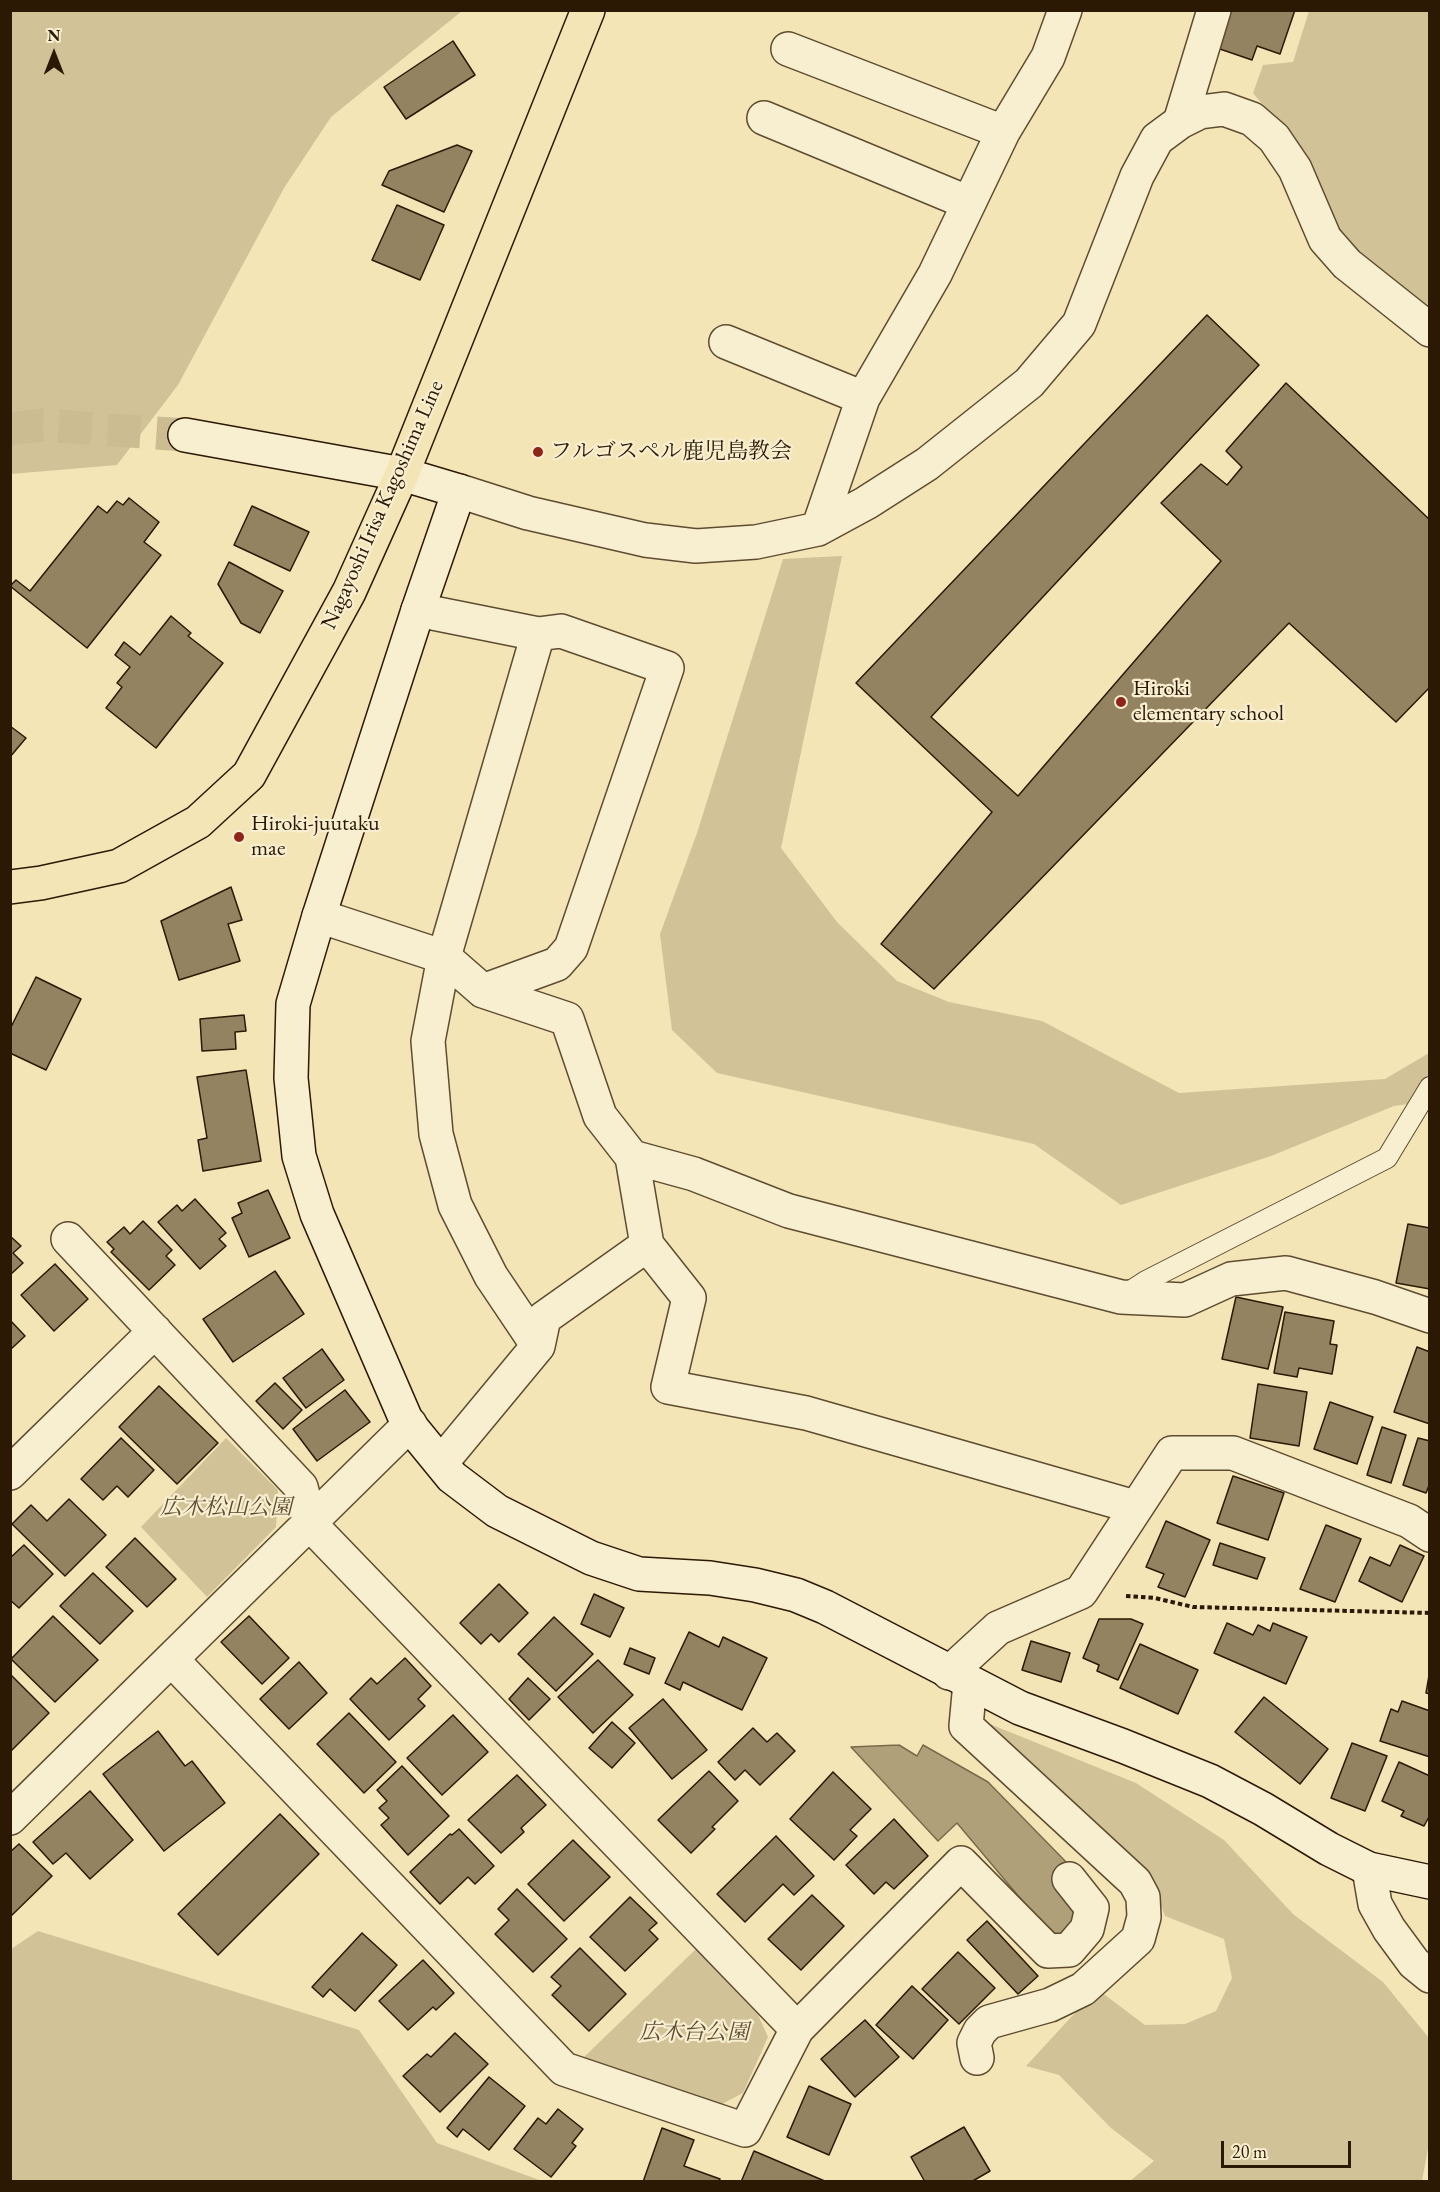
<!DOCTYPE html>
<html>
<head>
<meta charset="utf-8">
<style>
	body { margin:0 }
	#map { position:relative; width:1440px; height:2192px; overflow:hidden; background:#f4e5b6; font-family:"EB Garamond",serif }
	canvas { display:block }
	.frame { position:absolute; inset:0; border:12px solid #2c1903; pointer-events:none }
	.north { position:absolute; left:24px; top:24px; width:60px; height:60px; -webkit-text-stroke:4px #f8eed0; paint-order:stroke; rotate:0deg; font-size:16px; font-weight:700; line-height:24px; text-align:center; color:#2c1903 }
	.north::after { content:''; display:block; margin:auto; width:21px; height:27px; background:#2c1903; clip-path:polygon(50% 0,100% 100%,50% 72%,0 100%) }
	.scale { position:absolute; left:1221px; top:2141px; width:130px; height:27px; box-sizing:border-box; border:3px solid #2c1903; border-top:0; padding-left:8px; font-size:18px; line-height:21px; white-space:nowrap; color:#2c1903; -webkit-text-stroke:4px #f8eed0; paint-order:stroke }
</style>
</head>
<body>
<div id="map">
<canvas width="1440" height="2192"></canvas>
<div class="frame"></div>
<div class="north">N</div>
<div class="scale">20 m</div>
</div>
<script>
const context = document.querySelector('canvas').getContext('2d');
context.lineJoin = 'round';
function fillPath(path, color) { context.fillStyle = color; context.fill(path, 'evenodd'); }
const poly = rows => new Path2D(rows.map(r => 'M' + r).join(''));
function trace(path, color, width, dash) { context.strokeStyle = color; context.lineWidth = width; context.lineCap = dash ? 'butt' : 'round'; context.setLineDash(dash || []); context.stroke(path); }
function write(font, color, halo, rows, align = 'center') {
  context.font = font + ' "EB Garamond","Noto Serif JP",serif'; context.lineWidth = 4.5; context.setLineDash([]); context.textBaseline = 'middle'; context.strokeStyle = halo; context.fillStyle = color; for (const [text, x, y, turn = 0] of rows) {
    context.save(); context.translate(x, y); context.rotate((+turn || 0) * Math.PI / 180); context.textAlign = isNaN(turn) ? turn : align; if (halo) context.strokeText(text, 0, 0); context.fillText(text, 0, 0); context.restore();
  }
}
fillPath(poly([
	[10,11,462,11,331,117,284,188,178,385,117,465,11,474],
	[1309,11,1429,11,1429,319,1339,242,1287,134,1253,93,1263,65,1293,62],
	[842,556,781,848,837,922,897,981,949,1002,1042,1021,1179,1093,1385,1079,1429,1053,1429,1101,1394,1106,1271,1156,1121,1205,1034,1144,717,1073,672,1030,660,934,697,833,783,559],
	[226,1438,278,1490,276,1527,207,1597,141,1527],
	[980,1720,1136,1783,1224,1840,1293,1914,1383,1982,1429,2038,1429,2143,1422,2181,1130,2181,1154,2161,1111,2128,1059,2075,1026,2066,1097,1989,1145,2025,1185,2024,1216,2011,1232,1978,1224,1939,1165,1916,1152,1884],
	[38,1931,359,2030,437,2143,542,2181,11,2181,11,1949],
	[696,1949,758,2015,768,2037,743,2093,722,2104,583,2058]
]), '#d2c298');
const water = poly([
	[899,1745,917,1756,923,1745,988,1782,1068,1864,1078,1905,1078,1922,1057,1942,957,1823,938,1841,851,1747,899,1745]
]);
fillPath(water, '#b0a079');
trace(water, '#7b6a4a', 1.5);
const building = poly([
	[1230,10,1295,10,1280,54,1257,46,1252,60,1217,48,1230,10],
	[453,41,475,75,406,119,384,87,453,41],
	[457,145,472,151,444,212,382,185,389,171,457,145],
	[397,205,444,225,420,280,372,260,397,205],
	[1207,315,1259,365,931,717,1018,796,1221,561,1161,503,1201,464,1227,485,1242,467,1226,451,1286,383,1430,520,1430,687,1396,722,1289,623,934,989,881,944,992,812,856,683,1207,315],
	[129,498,159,522,144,542,161,555,87,648,10,586,16,580,30,591,98,506,107,513,117,501,123,505,129,498],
	[252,506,309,532,290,571,234,545,252,506],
	[229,562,283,591,260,633,241,623,218,584,229,562],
	[171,616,191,633,188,636,223,663,156,748,106,708,122,687,117,683,130,667,115,655,124,642,140,655,171,616],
	[10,726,26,738,10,757,10,726],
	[231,887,242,920,228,924,240,961,179,980,161,921,231,887],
	[36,977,81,999,46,1070,10,1053,10,1029,36,977],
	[244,1015,246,1031,235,1032,236,1049,202,1051,200,1019,244,1015],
	[246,1070,261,1161,203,1171,198,1140,207,1138,197,1077,246,1070],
	[268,1190,290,1238,249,1257,232,1218,242,1213,238,1203,268,1190],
	[195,1199,226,1233,219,1239,226,1246,200,1269,158,1222,177,1205,182,1211,195,1199],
	[143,1221,172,1250,166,1256,175,1265,149,1290,111,1252,114,1249,107,1242,124,1227,130,1234,143,1221],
	[1408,1224,1430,1228,1430,1289,1396,1283,1408,1224],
	[10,1236,21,1246,13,1253,23,1263,10,1275,10,1236],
	[55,1264,88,1299,54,1331,21,1295,55,1264],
	[275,1271,304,1314,233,1362,203,1319,275,1271],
	[1236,1297,1283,1307,1268,1369,1222,1359,1236,1297],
	[1285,1312,1334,1321,1330,1344,1337,1345,1332,1374,1299,1368,1297,1377,1274,1373,1285,1312],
	[10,1320,25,1336,10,1350,10,1320],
	[1417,1347,1430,1352,1430,1424,1394,1412,1417,1347],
	[322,1349,344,1380,306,1408,283,1378,322,1349],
	[275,1383,302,1410,283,1429,256,1401,275,1383],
	[1258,1384,1307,1392,1299,1446,1250,1438,1258,1384],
	[159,1386,218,1443,177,1484,119,1427,159,1386],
	[345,1390,370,1422,317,1461,293,1429,345,1390],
	[1330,1402,1373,1417,1357,1464,1314,1449,1330,1402],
	[1382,1427,1406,1435,1391,1483,1367,1475,1382,1427],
	[121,1438,154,1470,128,1497,117,1486,103,1500,81,1479,121,1438],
	[1418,1438,1430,1441,1430,1483,1426,1493,1403,1485,1418,1438],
	[1233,1476,1284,1493,1268,1540,1217,1523,1233,1476],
	[69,1499,106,1535,65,1576,12,1524,31,1505,47,1521,69,1499],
	[1166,1521,1210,1540,1185,1597,1158,1587,1164,1574,1146,1567,1166,1521],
	[1326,1525,1361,1539,1335,1602,1300,1589,1326,1525],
	[135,1538,176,1579,147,1607,106,1567,135,1538],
	[1220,1543,1265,1558,1257,1579,1213,1565,1220,1543],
	[24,1545,53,1574,19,1608,10,1600,10,1558,24,1545],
	[1400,1545,1424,1556,1402,1602,1359,1581,1370,1557,1390,1566,1400,1545],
	[93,1573,133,1611,100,1644,60,1606,93,1573],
	[499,1584,528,1613,499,1642,491,1634,481,1644,460,1623,499,1584],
	[594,1594,624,1608,610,1637,581,1624,594,1594],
	[53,1616,98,1660,55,1702,11,1659,53,1616],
	[249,1616,289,1658,262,1684,221,1642,249,1616],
	[554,1617,593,1654,556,1691,518,1654,554,1617],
	[1099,1619,1131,1619,1143,1624,1118,1680,1097,1671,1099,1665,1083,1658,1099,1619],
	[1227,1623,1253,1635,1258,1625,1270,1631,1273,1623,1307,1637,1286,1684,1214,1653,1227,1623],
	[689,1632,719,1647,723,1637,767,1658,742,1710,683,1682,680,1690,665,1683,689,1632],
	[1031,1641,1070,1653,1061,1682,1022,1670,1031,1641],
	[1140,1644,1198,1670,1178,1714,1120,1688,1140,1644],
	[630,1648,655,1658,649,1674,624,1664,630,1648],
	[405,1658,431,1686,418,1699,425,1706,389,1740,350,1699,371,1678,377,1684,405,1658],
	[598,1660,633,1695,593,1733,558,1697,598,1660],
	[299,1662,327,1693,289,1729,260,1699,299,1662],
	[1430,1670,1430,1694,1426,1693,1430,1670],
	[10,1674,49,1713,10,1752,10,1674],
	[528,1678,550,1699,529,1720,509,1699,528,1678],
	[1264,1697,1328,1749,1300,1784,1235,1732,1264,1697],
	[663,1699,707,1750,672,1779,629,1728,663,1699],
	[1402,1701,1430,1711,1430,1757,1380,1741,1391,1709,1398,1712,1402,1701],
	[349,1713,396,1762,364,1793,317,1744,349,1713],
	[453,1715,488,1752,442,1795,407,1758,453,1715],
	[612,1722,635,1743,612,1768,589,1748,612,1722],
	[753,1728,767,1742,777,1733,795,1751,760,1785,745,1770,735,1780,718,1762,753,1728],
	[158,1731,185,1766,192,1761,225,1803,164,1851,103,1774,158,1731],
	[1352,1743,1387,1756,1365,1811,1331,1798,1352,1743],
	[1399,1762,1430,1776,1430,1815,1424,1826,1401,1816,1404,1811,1382,1801,1399,1762],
	[402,1766,449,1816,408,1855,381,1825,389,1818,379,1808,387,1801,377,1790,402,1766],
	[709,1771,738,1801,712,1827,715,1829,691,1853,658,1820,709,1771],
	[833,1772,871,1809,850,1830,857,1836,834,1860,790,1819,833,1772],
	[517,1775,546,1805,521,1828,524,1832,501,1853,468,1820,517,1775],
	[90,1791,133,1840,90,1879,66,1853,53,1864,33,1842,90,1791],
	[280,1814,319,1854,218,1955,178,1914,280,1814],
	[894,1819,928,1856,894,1889,886,1882,874,1894,846,1865,894,1819],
	[459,1829,494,1866,475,1884,468,1877,440,1904,410,1872,450,1834,452,1835,459,1829],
	[776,1836,814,1876,794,1895,783,1884,745,1922,717,1894,776,1836],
	[573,1840,610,1877,564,1921,528,1884,573,1840],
	[19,1844,52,1876,10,1917,10,1852,19,1844],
	[517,1889,567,1939,533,1972,495,1934,509,1920,498,1909,517,1889],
	[812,1895,844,1926,801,1970,768,1939,812,1895],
	[630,1897,657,1923,649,1930,658,1939,625,1971,590,1937,630,1897],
	[987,1921,1038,1976,1018,1994,967,1940,987,1921],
	[362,1933,397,1965,355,2011,330,1989,323,1997,312,1987,362,1933],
	[580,1948,626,1994,589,2031,552,1995,561,1986,551,1977,580,1948],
	[958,1952,995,1988,959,2024,922,1989,958,1952],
	[423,1960,454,1993,436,2010,433,2007,408,2030,379,2001,423,1960],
	[912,1986,948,2020,913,2059,876,2025,912,1986],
	[865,2020,899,2057,855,2097,821,2059,865,2020],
	[455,2033,488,2064,440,2112,403,2076,427,2054,431,2057,455,2033],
	[489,2077,525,2106,489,2150,463,2129,457,2137,447,2128,489,2077],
	[809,2086,851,2104,829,2155,787,2137,809,2086],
	[558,2109,583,2129,572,2143,576,2146,551,2177,514,2149,538,2118,546,2124,558,2109],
	[964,2127,990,2171,971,2182,925,2182,911,2157,964,2127],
	[662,2128,694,2140,684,2166,720,2179,719,2182,643,2182,662,2128],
	[754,2151,827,2182,741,2182,754,2151]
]);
fillPath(building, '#948360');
trace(building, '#2c1903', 1.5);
trace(poly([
	[10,429,42,425,185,435]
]), '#ccbc92', 33, [33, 16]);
const lane = poly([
	[1123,1296,1146,1281,1387,1158,1430,1087]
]);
const street = poly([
	[788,49,1003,132],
	[764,118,969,203],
	[1180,122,1214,10],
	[726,342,863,398],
	[459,491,528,513,645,540,696,546,756,542,818,529,866,503,927,464,1029,383,1079,324,1137,176,1157,139,1180,122,1200,112,1224,109,1252,119,1274,138,1295,169,1325,239,1347,264,1430,330],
	[818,529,863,398,935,274,1003,132,1048,57,1065,10],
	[418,610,538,634,561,631,667,668,571,948,557,964,483,991],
	[538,634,444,957,483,991,567,1019,600,1116,632,1157],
	[319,916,444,957,428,1041,436,1134,455,1205,491,1276,538,1346],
	[68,1239,301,1487,310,1524,797,2029],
	[647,1245,689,1298,668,1387,806,1413,1135,1507],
	[441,1463,538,1346,544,1318,647,1245,632,1157,694,1174,789,1211,1121,1297,1185,1300,1231,1279,1286,1273,1375,1297,1430,1316],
	[10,1473,155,1331],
	[172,1660,564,2069,745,2130,797,2029,961,1863,1048,1951,1069,1950,1087,1929,1092,1908,1069,1879],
	[949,1673,998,1628,1081,1592,1172,1453,1233,1453,1409,1521,1430,1535],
	[970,1683,966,1726,1135,1882,1143,1897,1144,1917,1138,1939,1083,1989,1050,2005,989,2022,980,2031,974,2043,977,2058],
	[10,1818,410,1424],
	[1369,1869,1375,1904,1389,1929,1414,1963,1430,1976]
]);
const secondary = poly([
	[185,435,402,474,459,491,418,610,319,916,293,1004,291,1078,299,1156,317,1214,407,1422,452,1477,497,1511,591,1558,639,1574,710,1578,755,1585,796,1595,825,1607,1020,1708,1123,1746,1210,1781,1263,1809,1329,1849,1369,1869,1430,1882]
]);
const primary = poly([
	[10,887,41,883,119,866,198,822,249,775,349,592,402,474,588,10]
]);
trace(lane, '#5e4c30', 22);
trace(street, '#5e4c30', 36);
trace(secondary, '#2c1903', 36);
trace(primary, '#2c1903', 36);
trace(poly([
	[1126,1596,1155,1598,1193,1607,1430,1613]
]), '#2c1903', 4, [4.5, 3]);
trace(lane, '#f8eed0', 20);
trace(street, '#f8eed0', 33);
trace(secondary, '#f8eed0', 33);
trace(primary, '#f4e5b6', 33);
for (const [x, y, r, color] of [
	[538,452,6,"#8f2418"],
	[1121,702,6,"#8f2418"],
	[239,837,6,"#8f2418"]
]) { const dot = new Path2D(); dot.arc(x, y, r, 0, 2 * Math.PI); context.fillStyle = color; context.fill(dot); trace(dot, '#f8eed0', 2); }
write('22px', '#2c1903', '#f8eed0', [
	["フルゴスペル鹿児島教会",550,452],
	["Hiroki",1133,689],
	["elementary school",1133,714],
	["Hiroki-juutaku",251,824],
	["mae",251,849]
], 'left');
write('22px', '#2c1903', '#f8eed0', [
	["Nagayoshi Irisa Kagoshima Line",383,505,-66]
]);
write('italic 22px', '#5e4c30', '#f8eed0', [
	["広木松山公園",226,1508],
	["広木台公園",694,2033]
]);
</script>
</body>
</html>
